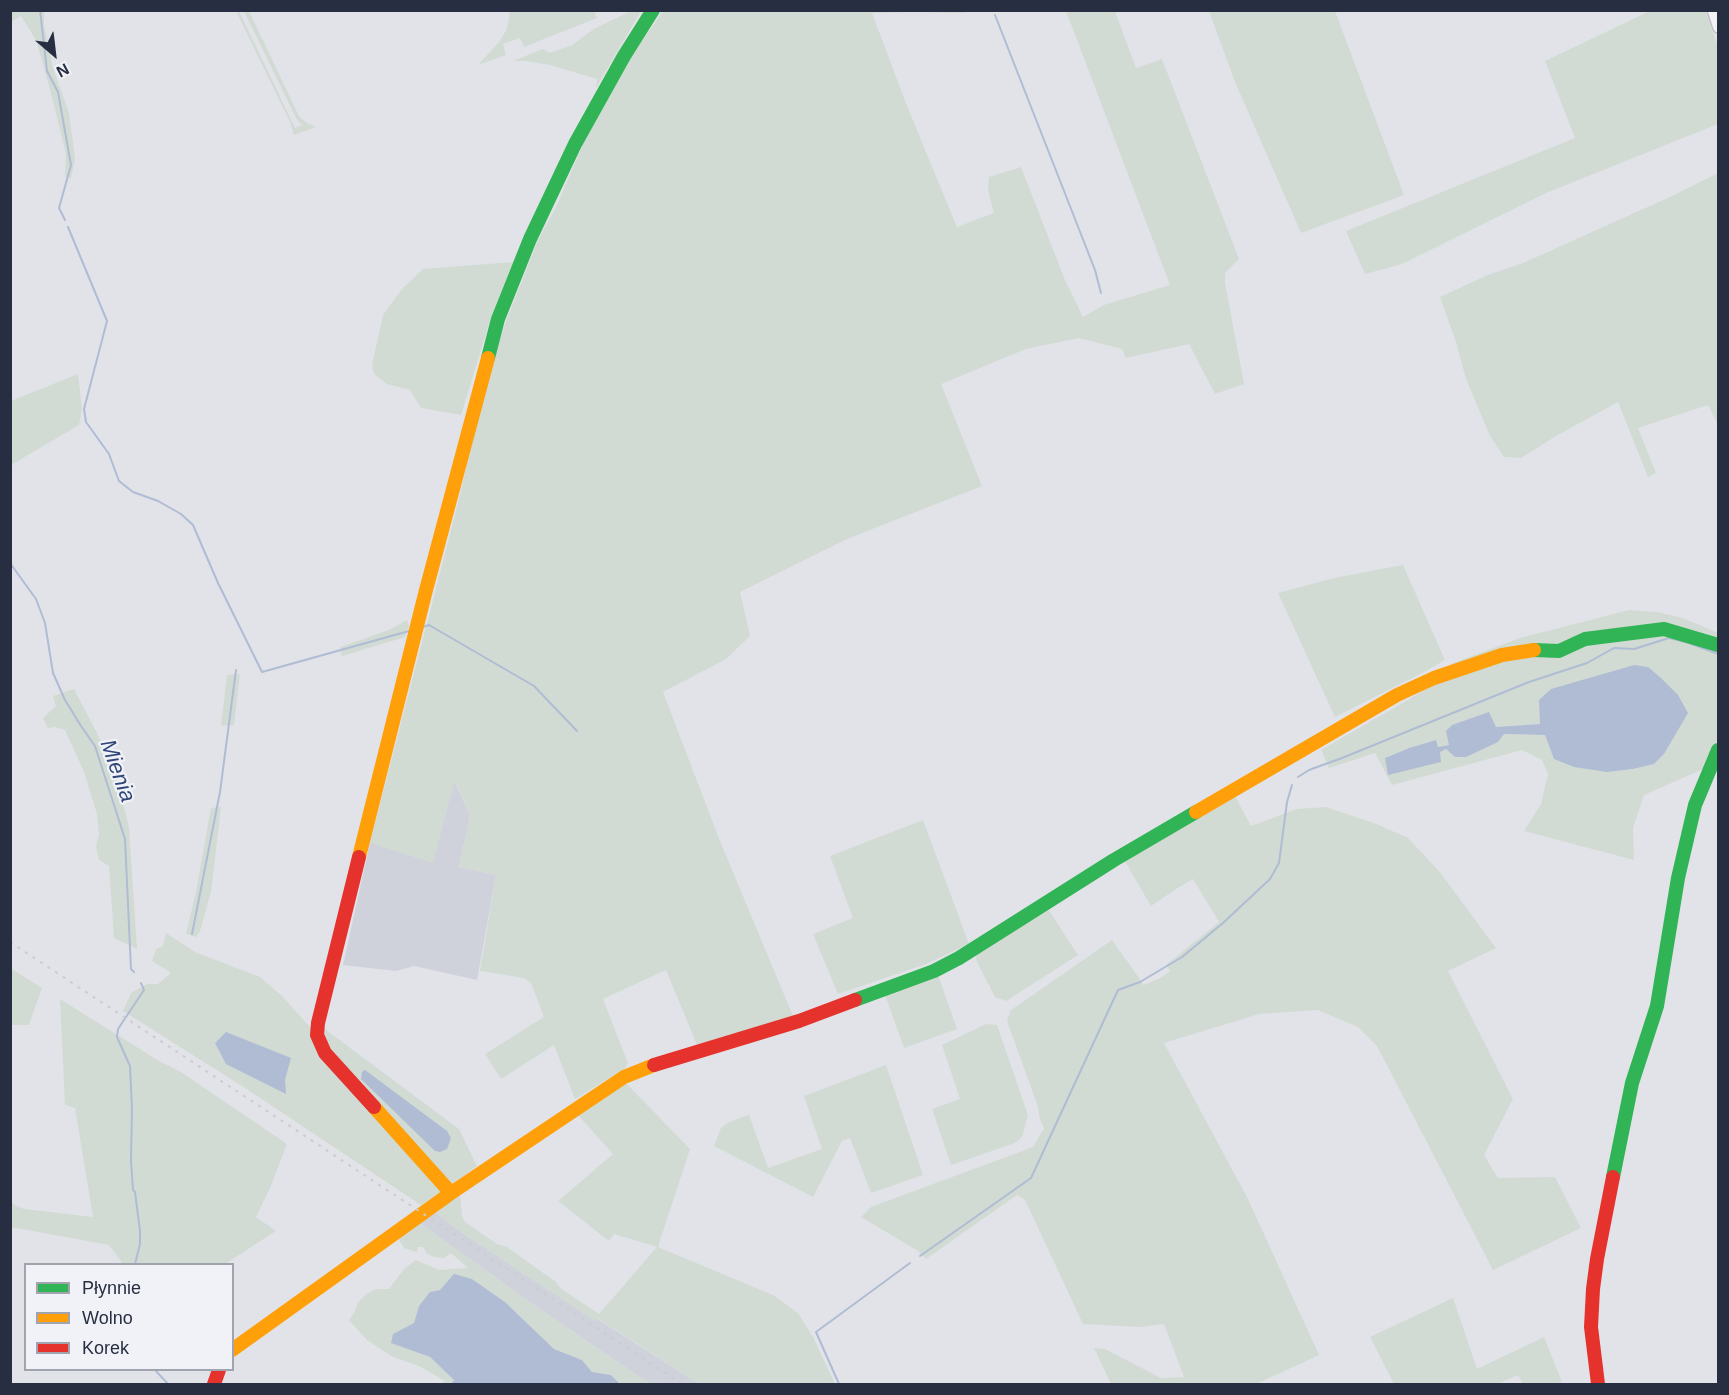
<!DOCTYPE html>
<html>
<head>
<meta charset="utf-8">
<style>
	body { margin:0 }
	#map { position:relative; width:1729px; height:1395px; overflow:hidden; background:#e2e3e8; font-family:Arial,sans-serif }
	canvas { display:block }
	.frame { position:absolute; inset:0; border:12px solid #282e42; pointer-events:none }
	.legend { position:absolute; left:24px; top:1263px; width:210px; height:108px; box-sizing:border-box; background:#f0f2f7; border:2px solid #a0a4af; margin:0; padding:8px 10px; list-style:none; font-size:18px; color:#282e42 }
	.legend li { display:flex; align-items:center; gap:12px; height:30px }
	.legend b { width:30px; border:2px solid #a0a4af }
	.north { position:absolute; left:24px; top:24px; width:60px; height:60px; -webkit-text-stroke:4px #f0f2f7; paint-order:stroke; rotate:152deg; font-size:16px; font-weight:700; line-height:24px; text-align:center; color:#282e42 }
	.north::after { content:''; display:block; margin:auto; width:21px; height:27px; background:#282e42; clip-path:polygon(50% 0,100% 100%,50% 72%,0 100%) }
</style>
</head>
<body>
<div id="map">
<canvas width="1729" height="1395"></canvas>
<div class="frame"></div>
<ul class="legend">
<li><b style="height:8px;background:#30b455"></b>Płynnie</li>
<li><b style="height:8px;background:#ff9f0a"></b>Wolno</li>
<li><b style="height:8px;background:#e5322d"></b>Korek</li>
</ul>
<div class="north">N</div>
</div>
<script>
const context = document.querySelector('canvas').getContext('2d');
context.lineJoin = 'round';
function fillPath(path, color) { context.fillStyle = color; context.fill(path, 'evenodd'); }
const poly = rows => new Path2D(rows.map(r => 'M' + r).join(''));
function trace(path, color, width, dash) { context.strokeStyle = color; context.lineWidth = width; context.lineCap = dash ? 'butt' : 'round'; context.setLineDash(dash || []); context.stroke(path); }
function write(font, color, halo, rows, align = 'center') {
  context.font = font + ' Arial,sans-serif'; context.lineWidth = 4.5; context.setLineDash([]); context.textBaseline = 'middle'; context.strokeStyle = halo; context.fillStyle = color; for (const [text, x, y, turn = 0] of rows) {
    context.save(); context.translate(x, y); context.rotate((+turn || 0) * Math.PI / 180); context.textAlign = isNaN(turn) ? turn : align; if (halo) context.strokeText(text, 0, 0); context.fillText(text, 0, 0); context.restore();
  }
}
fillPath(poly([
	[454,779,470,816,459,867,496,875,477,980,414,966,396,971,343,965,370,843],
	[433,1211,467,1236,596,1321,596,1318,699,1384,650,1384,538,1308,418,1222]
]), '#d0d2db');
fillPath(poly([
	[1652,10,1705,11,1718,46,1718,124,1546,193,1402,264,1365,274,1346,231,1575,138,1545,61],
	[10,11,44,11,44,25,53,68,69,113,75,159,71,178,65,177,66,154,50,89,36,40,21,16,11,22],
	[236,11,239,11,295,128,302,125,297,120,244,11,249,11,299,116,307,123,316,127,294,135,290,122],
	[510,11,594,11,597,18,524,47,520,38,503,44,506,55,478,65,499,42,507,29],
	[631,11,641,11,596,88,597,79,550,65,525,61,513,61,543,49,550,53,572,45,594,29],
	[663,11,968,11,962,13,914,12,872,13,907,106,957,227,994,213,988,190,989,177,1021,167,1065,280,1083,317,1104,305,1170,285,1066,11,1115,11,1136,68,1162,59,1239,259,1225,273,1225,283,1244,384,1215,394,1189,344,1126,358,1122,349,1079,338,1026,349,941,384,982,486,847,539,740,592,750,636,726,659,663,692,720,841,793,1016,697,1045,666,970,603,999,628,1063,625,1068,575,1099,554,1045,501,1079,485,1054,544,1017,531,983,524,978,480,971,496,875,459,867,470,816,455,780,433,863,370,843,457,507,487,380,505,324,538,240,557,205,584,142,631,57],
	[1209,11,1335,11,1404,195,1301,233,1235,82],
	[1718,173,1718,425,1708,405,1638,428,1656,473,1648,477,1618,402,1556,436,1521,458,1504,457,1490,436,1466,379,1456,342,1440,297,1488,275,1523,263,1670,197],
	[513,262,492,314,461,415,421,408,410,390,387,384,374,374,372,365,383,315,402,289,423,269],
	[78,374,82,409,79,425,11,465,11,401],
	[1403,565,1445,660,1426,671,1335,717,1278,593,1334,578],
	[1629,610,1657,612,1683,618,1718,633,1718,738,1708,767,1644,795,1633,828,1634,860,1524,831,1541,804,1548,774,1542,760,1522,750,1392,785,1375,753,1329,768,1321,750,1437,683,1453,663,1520,638],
	[1634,665,1664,754,1654,764,1633,769,1607,772,1550,746,1545,735,1503,734,1498,742,1455,757,1446,749,1439,752,1385,758,1409,748,1435,740,1438,747,1449,745,1489,712,1496,727,1540,724,1598,676],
	[407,620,409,626,405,637,342,656,340,647,389,630],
	[240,674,234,725,221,726,227,675],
	[74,689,97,733,117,781,129,827,137,949,114,938,109,866,99,860,96,846,99,835,97,814,84,772,65,730,55,727,48,728,43,718,56,706,53,696],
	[1233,792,1251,826,1297,809,1326,807,1374,823,1408,838,1439,871,1496,948,1448,971,1513,1099,1484,1155,1498,1178,1555,1177,1581,1228,1493,1270,1377,1046,1358,1027,1318,1010,1259,1014,1164,1043,1248,1199,1319,1355,1256,1384,1111,1384,1094,1348,1105,1349,1161,1378,1184,1377,1164,1324,1141,1327,1083,1324,1025,1200,1017,1195,926,1259,918,1251,861,1217,871,1207,1033,1147,1044,1128,1040,1119,1037,1104,1007,1021,1011,1010,1112,940,1144,985,1162,977,1170,971,1166,965,1219,922,1193,879,1176,889,1151,906,1123,858],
	[221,807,211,892,200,931,196,937,186,934,196,892,208,824,211,808],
	[923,820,969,944,926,964,838,994,813,934,853,918,830,856],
	[1048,909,1078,955,1006,1001,995,997,976,960,977,953],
	[166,933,195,952,260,977,282,996,310,1027,322,1027,459,1129,477,1166,421,1205,242,1086,123,1011,131,993,147,984,158,984,171,973,152,961,156,949,163,946],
	[10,968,42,988,29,1025,11,1025],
	[938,975,957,1029,904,1048,885,995],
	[60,999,159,1061,181,1072,287,1144,270,1188,256,1217,276,1231,225,1264,121,1264,121,1261,109,1245,11,1227,11,1203,24,1209,93,1217,75,1108,65,1105],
	[986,1024,997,1025,1028,1115,1022,1137,1015,1143,951,1165,932,1109,960,1099,942,1045],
	[886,1065,923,1175,871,1193,850,1138,842,1141,813,1197,714,1146,721,1128,729,1122,749,1115,768,1168,822,1149,804,1096],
	[624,1081,690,1149,658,1247,773,1295,798,1313,813,1337,835,1384,699,1384,597,1318,596,1322,467,1236,433,1211,457,1195,460,1195,462,1216,465,1222,497,1244,507,1247,556,1282,560,1288,599,1314,657,1247,614,1234,609,1241,558,1201,613,1154,577,1114],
	[418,1222,538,1308,650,1384,620,1384,611,1375,592,1372,582,1360,554,1349,505,1302,472,1279,440,1290,419,1306,414,1323,393,1334,392,1343,430,1357,454,1380,451,1384,442,1384,445,1381,419,1366,393,1357,367,1340,349,1320,354,1313,358,1303,366,1294,376,1289,389,1289,405,1268,416,1260,439,1270,468,1268,451,1253,444,1258,435,1257,427,1254,423,1247,418,1247,417,1252,404,1248,398,1238],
	[1453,1298,1477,1369,1544,1337,1562,1382,1557,1384,1523,1384,1518,1375,1498,1384,1394,1384,1370,1337]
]), '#d1dbd3');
fillPath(poly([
	[1634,665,1648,667,1661,678,1678,695,1688,713,1664,754,1654,764,1633,769,1607,772,1574,767,1554,759,1545,735,1504,734,1498,742,1466,757,1455,757,1446,749,1440,752,1441,762,1388,775,1385,758,1409,748,1436,740,1438,747,1449,745,1446,731,1452,725,1489,712,1496,727,1540,724,1539,700,1551,689],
	[226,1032,291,1058,285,1080,286,1094,226,1064,215,1043],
	[365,1070,447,1131,451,1138,447,1149,440,1152,435,1151,361,1079,362,1072],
	[454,1274,472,1279,505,1302,554,1349,582,1360,592,1372,611,1375,620,1384,451,1384,454,1380,430,1357,391,1343,393,1334,414,1323,419,1306,430,1292,440,1290]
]), '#afbcd4');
trace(poly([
	[40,10,47,71,58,92,71,165,59,208,65,220],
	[1058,10,1071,10],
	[995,15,1095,270,1101,293],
	[68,227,107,321,84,409,86,422,109,454,119,481,133,492,158,501,181,514,193,525,218,583,262,672,409,631],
	[10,563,36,599,45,623,53,673,65,700,81,726,95,746,125,839,131,969,134,972],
	[423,627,429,625,534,686,577,731],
	[1298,777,1309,770,1342,758,1529,682,1587,663,1614,648,1634,649,1669,638,1689,643,1718,654],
	[10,920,11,919],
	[192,934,220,792,236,670],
	[920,1256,1031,1178,1118,990,1140,982,1182,957,1223,923,1270,879,1279,863,1287,802,1292,785],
	[135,1264,140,1244,140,1231,135,1192,133,1190,131,1161,132,1109,130,1066,117,1037,118,1029,144,990,141,983],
	[155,1370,168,1384],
	[839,1384,816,1332,910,1263]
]), '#afbcd4', 2);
const street = poly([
	[1712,10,1718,28]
]);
trace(street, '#c0c1c6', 12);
trace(street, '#f2f2f4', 9);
trace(poly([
	[488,358,498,319,530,239,575,144,624,56,653,10],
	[1534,650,1559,651,1585,639,1664,629,1718,645],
	[855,1000,934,971,959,958,1114,860,1196,812],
	[1613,1177,1632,1083,1657,1006,1678,878,1695,805,1718,750]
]), '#30b455', 14);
trace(poly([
	[1196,812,1397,695,1434,678,1502,655,1534,650],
	[359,857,426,590,488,358],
	[451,1193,624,1077,654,1065],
	[232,1350,451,1193,374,1107]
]), '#ff9f0a', 14);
trace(poly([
	[359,857,318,1023,317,1035,325,1053,374,1107],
	[654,1065,799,1021,855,1000],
	[214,1384,219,1370],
	[1598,1384,1591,1327,1593,1289,1597,1259,1613,1177]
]), '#e5322d', 14);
trace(poly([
	[10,942,682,1384]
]), '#cbcccf', 2, [3, 6]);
write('italic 22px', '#2f4678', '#f0f2f7', [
	["Mienia",117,771,70]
]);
</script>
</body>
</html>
